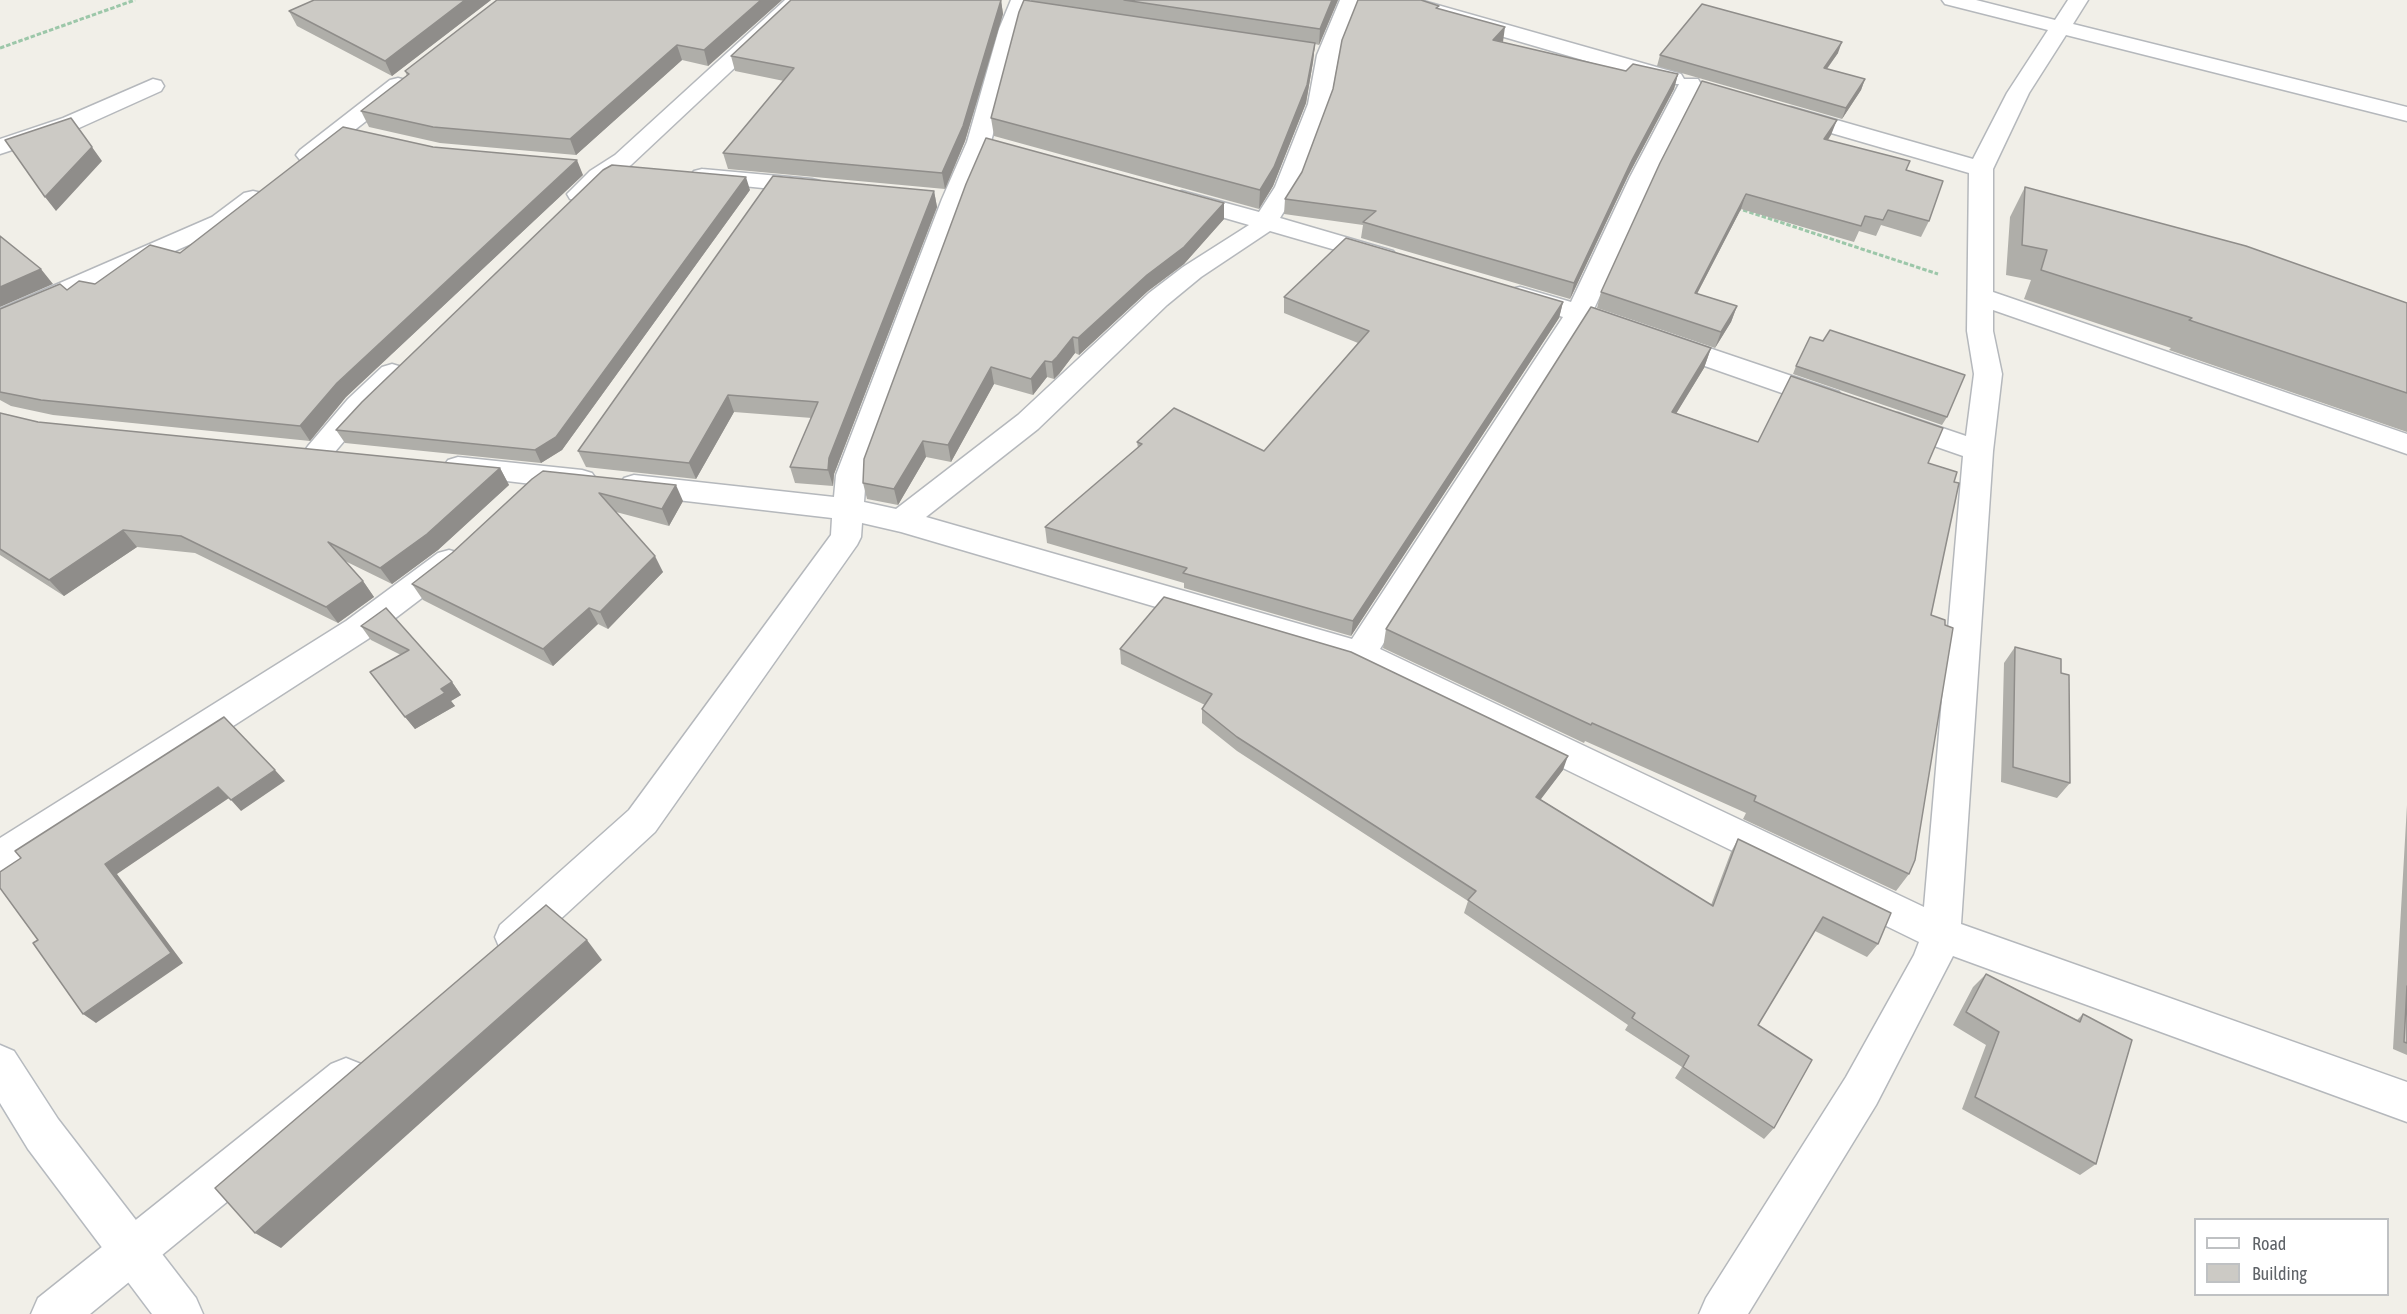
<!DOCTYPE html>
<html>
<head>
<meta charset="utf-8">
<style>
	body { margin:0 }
	#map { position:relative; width:2407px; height:1314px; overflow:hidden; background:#f1efe8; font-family:"Asap Condensed",sans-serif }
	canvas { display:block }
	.legend { position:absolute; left:2194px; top:1218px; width:195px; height:78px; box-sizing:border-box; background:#fff; border:2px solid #bfc1c3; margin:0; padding:8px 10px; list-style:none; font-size:18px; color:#5f6368 }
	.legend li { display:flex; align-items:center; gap:12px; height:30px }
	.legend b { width:30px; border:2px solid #bfc1c3 }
</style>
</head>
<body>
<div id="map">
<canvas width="2407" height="1314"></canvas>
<ul class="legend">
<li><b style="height:8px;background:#fff"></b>Road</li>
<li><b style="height:16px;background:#cccac5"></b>Building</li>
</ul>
</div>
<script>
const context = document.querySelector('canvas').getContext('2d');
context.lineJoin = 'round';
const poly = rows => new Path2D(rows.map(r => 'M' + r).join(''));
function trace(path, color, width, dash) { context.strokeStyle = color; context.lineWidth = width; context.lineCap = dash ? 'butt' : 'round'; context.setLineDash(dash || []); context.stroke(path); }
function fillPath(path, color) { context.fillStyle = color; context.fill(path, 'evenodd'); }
const street = poly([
	[785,0,807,0,631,165,606,181,588,199,579,201,570,199,567,194,590,171,615,155,785,0],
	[1011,0,1031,0,1019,29,991,142,966,199,866,475,864,502,896,509,1018,415,1149,293,1183,267,1249,225,1173,203,1170,198,1173,193,1182,191,1259,212,1275,187,1308,104,1317,55,1340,0,1360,0,1339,55,1330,104,1299,187,1280,218,1393,251,1397,256,1393,261,1384,264,1270,231,1201,277,1167,305,1038,429,926,517,1352,639,1563,317,1511,301,1507,295,1511,289,1520,287,1571,302,1630,177,1679,84,1665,84,1391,4,1388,0,1420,0,1681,74,1684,79,1698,79,1701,84,1654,177,1594,309,1839,392,1843,399,1839,406,1829,408,1819,406,1585,324,1380,649,1924,907,1963,456,1888,430,1884,423,1888,416,1898,413,1966,436,1974,374,1967,331,1969,173,1783,119,1780,114,1783,109,1791,107,1973,159,2007,93,2048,30,1945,4,1942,0,1976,0,2055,20,2068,0,2088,0,2073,24,2407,107,2407,121,2066,35,2029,93,1993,169,1993,292,2407,434,2407,454,1993,310,1993,331,2002,374,1993,451,1961,924,2407,1082,2407,1122,1953,956,1876,1105,1748,1314,1699,1314,1706,1298,1846,1077,1914,955,1919,942,1350,664,901,532,862,523,861,537,857,545,655,832,528,949,514,954,500,949,495,937,500,925,629,810,831,535,832,518,634,495,624,492,619,485,624,478,634,475,834,497,836,475,942,199,967,142,999,29,1011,0],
	[398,78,406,80,409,85,406,90,316,160,308,162,300,160,296,155,300,150,390,80,398,78],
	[153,79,161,81,164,86,161,91,79,128,0,154,0,139,63,118,153,79],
	[702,169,812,179,820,181,824,186,820,191,812,193,694,181,690,176,694,171,702,169],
	[253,191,262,193,265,198,230,227,0,327,0,309,212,217,244,193,253,191],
	[392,364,402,367,406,373,402,379,368,413,328,460,318,463,308,460,303,453,308,446,348,399,382,367,392,364],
	[458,457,582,470,592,473,597,480,592,487,582,490,448,474,443,467,448,460,458,457],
	[449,550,460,553,465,561,460,569,368,639,13,868,0,873,0,838,346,621,438,553,449,550],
	[346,1058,361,1064,367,1078,361,1092,90,1314,31,1314,38,1298,331,1064,346,1058]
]);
const secondary = poly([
	[0,1045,14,1051,58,1119,196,1298,203,1314,152,1314,28,1149,0,1103,0,1045]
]);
trace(street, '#b5b8bc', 3);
trace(secondary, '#b6babf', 3);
trace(poly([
	[0,48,135,0],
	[1737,208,1938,274]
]), '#9cc7a9', 3, [4.5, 2]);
fillPath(street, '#fff');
fillPath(secondary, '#fff');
fillPath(poly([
	[314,0,491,0,392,76,297,26,289,11],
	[782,0,708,66,682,60,576,155,440,143,369,127,361,111,407,76,405,71],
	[791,0,1001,0,1003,14,965,141,945,189,728,169,723,153,784,81,735,71,731,56],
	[1032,0,1338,0,1319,45,1315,44,1313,62,1306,103,1273,186,1259,209,994,136,991,118],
	[1439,9,1502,42,1626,71,1678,74,1674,89,1628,176,1570,299,1361,238,1363,225,1284,214,1285,199,1302,172,1333,89],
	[1838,53,1827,69,1865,79,1861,90,1842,119,1657,66,1660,55],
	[1831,135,1828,140,1906,170,1929,221,1921,237,1881,225,1876,236,1859,231,1854,242,1741,209,1697,294,1737,306,1731,322,1715,348,1597,308,1601,292],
	[433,147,583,175,346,397,310,441,53,415,11,406,0,400,0,309,67,290,95,284,180,253],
	[966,184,1224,219,1184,264,1148,291,1079,355,1075,353,1059,374,1054,379,1047,377,1033,395,994,384,951,462,926,457,898,505,867,499,863,483],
	[2025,187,2407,303,2407,432,2169,350,2171,348,2024,299,2031,280,2006,275,2010,217],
	[750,190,562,450,541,463,345,443,336,430],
	[934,191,937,207,834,474,833,486,795,483,790,467,812,418,734,412,696,479,586,467,578,451],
	[1284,297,1563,302,1559,318,1351,636,1184,588,1184,583,1047,543,1045,527,1138,448,1137,442,1264,451,1358,343,1284,313],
	[1823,341,1947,417,1942,425,1793,374,1796,366],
	[1711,348,1704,368,1676,413,1758,442,1928,463,1931,615,1909,874,1896,891,1743,819,1746,813,1585,741,1584,743,1383,648,1386,629],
	[0,413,38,422,500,468,509,485,438,550,392,584,345,561,363,581,374,597,338,623,195,553,137,547,64,596,0,555],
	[532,479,683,501,669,526,616,512,663,572,608,629,598,624,553,666,423,600,412,584,452,553],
	[386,608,452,682,461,695,451,701,455,706,415,729,370,672,401,655,371,640,361,626],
	[2015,647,2070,783,2057,798,2001,782,2004,663],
	[1120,649,1563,770,1540,799,1711,905,1731,852,1738,839,1878,944,1867,957,1815,931,1758,1025,1774,1128,1764,1139,1675,1078,1682,1067,1625,1030,1628,1025,1464,913,1468,901,1237,751,1202,723,1202,709,1205,705,1121,664],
	[2407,805,2407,1055,2393,1049],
	[1986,974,2077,1020,2083,1014,2096,1164,2080,1175,1962,1109,1986,1045,1953,1025,1973,987]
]), '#afaea9');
fillPath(poly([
	[465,0,491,0,392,76,385,61],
	[761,0,782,0,708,66,704,50],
	[1001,0,1003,14,965,141,945,189,942,173],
	[1332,0,1338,0,1319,45,1320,29],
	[1505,27,1503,42,1493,40],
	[1842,42,1838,53,1820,78,1824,68],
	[1315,43,1313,62,1306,103,1273,186,1259,209,1260,190],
	[677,45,682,60,576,155,570,139],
	[1678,74,1674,89,1628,176,1570,299,1574,283,1632,160],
	[1865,79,1861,90,1842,119,1846,108],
	[1837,120,1831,135,1818,154,1824,139],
	[92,147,102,161,56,211,45,197],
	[577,160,583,175,346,397,310,441,300,426,337,383],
	[746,177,750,190,562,450,541,463,535,450],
	[934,191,937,207,834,474,833,486,828,470,829,458],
	[1746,194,1741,209,1689,309,1695,293],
	[1224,203,1224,219,1184,264,1148,291,1079,355,1078,338],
	[41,269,53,284,0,307,0,287],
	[1563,302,1559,318,1351,636,1353,621],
	[1737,306,1731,322,1715,348,1721,332],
	[1073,337,1075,353,1059,374,1054,379,1052,362],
	[1711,348,1704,368,1665,432,1672,412],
	[1045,361,1047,377,1033,395,1031,379],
	[991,367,994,384,951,462,948,445],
	[728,395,734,412,696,479,689,463],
	[923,441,926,457,898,505,894,489],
	[500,468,509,485,438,550,392,584,380,568],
	[676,485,683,501,669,526,662,509],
	[123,530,137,547,64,596,49,580],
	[655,556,663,572,608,629,600,612],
	[363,581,374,597,338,623,326,607],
	[589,608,598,624,553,666,543,649],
	[452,682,461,695,451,701,455,706,415,729,405,717,441,689],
	[1568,756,1563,770,1532,811,1536,797],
	[275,770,285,781,241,811,231,800],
	[218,787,229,798,117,874,183,963,96,1023,83,1014,105,864],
	[587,940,602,960,281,1248,255,1233]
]), '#8f8d8a');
const building = poly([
	[314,0,465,0,385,61,289,11,314,0],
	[497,0,761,0,704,50,677,45,570,139,433,127,361,111,409,74,405,71,497,0],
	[791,0,1001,0,963,126,942,173,723,153,794,68,731,56,791,0],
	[1024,0,1315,43,1307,85,1274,167,1260,190,991,118,1019,12,1024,0],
	[1124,0,1332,0,1320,29,1124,0],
	[1358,0,1421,0,1439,6,1436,8,1505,27,1493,40,1626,71,1633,64,1678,74,1632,160,1574,283,1363,222,1376,211,1285,199,1302,172,1333,89,1342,40,1358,0],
	[1702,4,1842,42,1824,68,1865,79,1846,108,1660,55,1702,4],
	[1702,81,1837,120,1824,139,1910,161,1906,170,1943,181,1929,221,1888,210,1883,220,1865,216,1861,226,1746,194,1695,293,1737,306,1721,332,1601,292,1660,163,1702,81],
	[71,118,92,147,45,197,5,140,71,118],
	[343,127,433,147,577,160,337,383,300,426,41,400,0,392,0,309,60,284,67,290,79,281,95,284,150,245,180,253,343,127],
	[986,138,1224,203,1184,247,1147,275,1078,338,1073,337,1057,357,1052,362,1045,361,1031,379,991,367,948,445,923,441,894,489,863,483,864,459,966,184,986,138],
	[612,165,746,177,556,437,535,450,336,430,362,402,603,170,612,165],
	[773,176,934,191,829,458,828,470,790,467,818,402,728,395,689,463,578,451,773,176],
	[2025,187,2246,246,2407,303,2407,393,2189,320,2192,318,2041,270,2047,250,2022,245,2025,187],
	[0,236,41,269,0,287,0,236],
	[1346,238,1563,302,1353,621,1183,573,1187,568,1045,527,1142,444,1137,442,1174,408,1264,451,1369,331,1284,297,1346,238],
	[1591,307,1711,348,1672,412,1758,442,1791,376,1943,428,1928,463,1957,472,1954,482,1959,483,1931,615,1945,620,1945,625,1953,628,1915,860,1909,874,1754,801,1756,796,1592,723,1591,725,1386,629,1591,307],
	[1830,330,1965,375,1947,417,1796,366,1810,337,1823,341,1830,330],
	[0,413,38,422,500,468,427,534,380,568,328,542,363,581,326,607,181,536,123,530,49,580,0,549,0,413],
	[543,471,676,485,662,509,599,493,655,556,600,612,589,608,543,649,412,584,452,553,532,479,543,471],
	[1164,597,1351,652,1568,756,1536,797,1713,906,1738,839,1891,913,1878,944,1823,917,1758,1025,1812,1060,1774,1128,1683,1067,1689,1056,1632,1018,1635,1013,1468,900,1476,891,1237,737,1202,709,1212,694,1120,649,1164,597],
	[386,608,452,682,441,689,445,693,405,717,370,672,409,650,361,626,386,608],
	[2015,647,2061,659,2061,673,2069,675,2070,783,2013,767,2015,647],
	[224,717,275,770,231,800,218,787,105,864,171,953,83,1014,33,943,38,940,0,888,0,872,21,858,15,851,224,717],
	[546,905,587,940,255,1233,215,1188,546,905],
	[1986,974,2080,1022,2083,1014,2132,1040,2096,1164,1975,1097,1999,1032,1966,1012,1986,974],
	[2407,986,2407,1043,2404,1042,2407,986]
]);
fillPath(building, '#cccac5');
trace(building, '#8f8d8a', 1.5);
</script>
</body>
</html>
